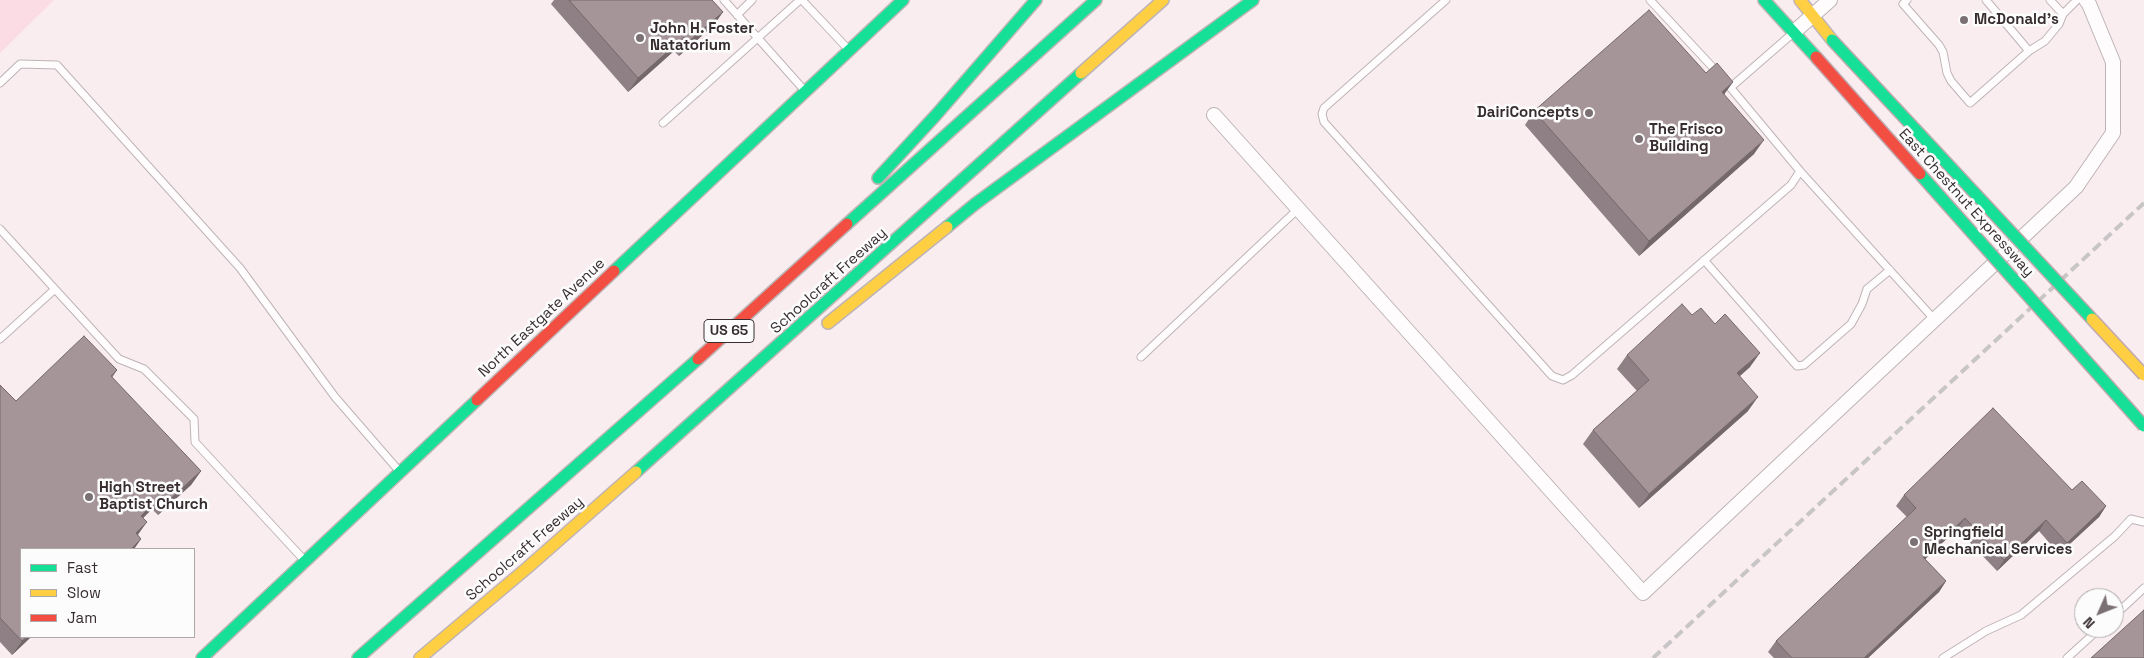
<!DOCTYPE html>
<html>
<head>
<meta charset="utf-8">
<style>
	body { margin:0 }
	#map { position:relative; width:2144px; height:658px; overflow:hidden; background:#f9edf0; font-family:"Space Grotesk",sans-serif }
	canvas { display:block }
	.legend { position:absolute; left:20px; top:548px; width:175px; height:90px; box-sizing:border-box; background:#fcfcfc; border:1px solid #ada9aa; margin:0; padding:6px 9px; list-style:none; font-size:15px; color:#372d2f }
	.legend li { display:flex; align-items:center; gap:10px; height:25px }
	.legend b { width:25px; border:1px solid #ada9aa }
	.north { position:absolute; left:2074px; top:588px; width:50px; height:50px; box-sizing:border-box; background:#fcfcfc; border:1px solid #ada9aa; border-radius:50%; rotate:226deg; font-size:14px; font-weight:700; line-height:20px; text-align:center; color:#372d2f }
	.north::after { content:''; display:block; margin:auto; width:18px; height:22px; background:#7b7073; clip-path:polygon(50% 0,100% 100%,50% 72%,0 100%) }
</style>
</head>
<body>
<div id="map">
<canvas width="2144" height="658"></canvas>
<ul class="legend">
<li><b style="height:6px;background:#16e098"></b>Fast</li>
<li><b style="height:6px;background:#ffcf43"></b>Slow</li>
<li><b style="height:6px;background:#f24e42"></b>Jam</li>
</ul>
<div class="north">N</div>
</div>
<script>
const context = document.querySelector('canvas').getContext('2d');
context.lineJoin = 'round';
function fillPath(path, color) { context.fillStyle = color; context.fill(path, 'evenodd'); }
const poly = rows => new Path2D(rows.map(r => 'M' + r).join(''));
function trace(path, color, width, dash) { context.strokeStyle = color; context.lineWidth = width; context.lineCap = dash ? 'butt' : 'round'; context.setLineDash(dash || []); context.stroke(path); }
function write(font, color, halo, rows, align = 'center') {
  context.font = font + ' "Space Grotesk",sans-serif'; context.lineWidth = 5; context.setLineDash([]); context.textBaseline = 'middle'; context.strokeStyle = halo; context.fillStyle = color; for (const [text, x, y, turn = 0] of rows) {
    context.save(); context.translate(x, y); context.rotate((+turn || 0) * Math.PI / 180); context.textAlign = isNaN(turn) ? turn : align; if (halo) context.strokeText(text, 0, 0); context.fillText(text, 0, 0); context.restore();
  }
}
fillPath(poly([
	[0,0,54,0,0,53]
]), '#fcdce4');
const lane = poly([
	[724,0,805,91],
	[802,0,848,49],
	[1446,0,1324,108,1322,114,1324,122,1552,376,1563,380,1572,375,1791,185,1800,171],
	[1650,0,1718,73],
	[1907,0,1903,4,1939,45,1943,52,1947,73,1951,81,1970,103,2029,51,2045,41,2059,24,2063,14,2077,0],
	[1986,0,2029,51],
	[2050,0,2063,14],
	[737,15,752,0],
	[1725,81,1800,171,1934,319],
	[0,83,20,64,57,65,240,268,335,397,400,472],
	[1731,87,1792,34],
	[663,123,800,0],
	[0,229,119,359,144,369,194,419,195,442,305,561],
	[1704,260,1797,366,1804,365,1851,324,1862,304,1867,289,1890,270],
	[0,339,55,289],
	[1141,357,1298,209],
	[2114,616,2144,588],
	[1943,658,1986,631,2021,615,2115,536,2131,519,2144,522],
	[2067,658,2100,628]
]);
const street = poly([
	[1794,32,1830,0],
	[1214,115,1643,593,2076,187,2113,133,2113,62,2089,4,2086,0]
]);
const fast = poly([
	[1764,0,1816,57],
	[878,178,936,115,1036,0],
	[847,224,1096,0],
	[947,227,975,204,1253,0],
	[614,271,903,0],
	[636,472,1081,73],
	[202,658,477,400],
	[358,658,698,359]
]);
const slow = poly([
	[1800,0,1832,40],
	[1081,73,1163,0],
	[828,323,947,227],
	[420,658,527,568,636,472]
]);
const jam = poly([
	[698,359,847,224],
	[477,400,614,271]
]);
trace(lane, '#beb4b6', 9);
trace(street, '#beb4b6', 16);
trace(fast, '#beb4b6', 14);
trace(slow, '#beb4b6', 14);
trace(jam, '#beb4b6', 14);
trace(lane, '#fefcfd', 7);
trace(street, '#fefcfd', 14);
trace(fast, '#16e098', 11);
trace(slow, '#ffcf43', 11);
trace(jam, '#f24e42', 11);
trace(poly([
	[1653,658,2144,203]
]), '#c8c5c6', 4, [10, 5]);
const fastBridge = poly([
	[1832,40,2092,319],
	[1920,174,2144,426]
]);
const slowBridge = poly([
	[2092,319,2144,375]
]);
const jamBridge = poly([
	[1816,57,1920,174]
]);
trace(fastBridge, '#bfa8af', 14, []);
trace(slowBridge, '#bfa8af', 14, []);
trace(jamBridge, '#bfa8af', 14, []);
trace(fastBridge, '#16e098', 11);
trace(slowBridge, '#ffcf43', 11);
trace(jamBridge, '#f24e42', 11);
fillPath(poly([
	[554,0,712,0,723,12,713,26,679,56,674,51,628,92,551,4],
	[1706,73,1733,82,1724,94,1754,154,1639,256,1525,125,1534,111],
	[1692,315,1715,324,1750,367,1740,376,1748,411,1639,508,1583,444,1593,430,1637,391,1617,369,1627,355],
	[117,370,112,378,201,471,191,485,158,515,152,509,143,518,138,535,141,539,134,549,21,549,21,637,31,637,12,655,0,642,0,385,16,401],
	[2072,490,2106,506,2099,517,2059,554,2039,531,1997,571,1957,529,1925,559,1946,581,1939,592,1868,658,1774,658,1768,652,1776,641,1907,517,1896,506,1904,495]
]), '#8e8084');
fillPath(poly([
	[723,12,713,26,679,56,688,42],
	[684,37,674,51,628,92,638,78],
	[1733,82,1723,96,1722,92],
	[1764,140,1754,154,1639,256,1649,241],
	[1760,353,1750,367,1727,387,1737,373],
	[1758,397,1748,411,1639,508,1649,494],
	[201,471,191,485,158,515,168,501],
	[162,495,152,509,131,530,141,516],
	[2106,506,2099,517,2059,554,2067,543],
	[1965,518,1957,529,1916,568,1923,557],
	[2046,520,2039,531,1997,571,2004,560],
	[147,522,137,536,136,533],
	[141,539,134,549,131,549],
	[1946,581,1939,592,1868,658,1864,658],
	[27,637,31,637,12,655,22,641]
]), '#74686b');
const building = poly([
	[569,0,712,0,723,12,688,42,684,37,638,78,569,0],
	[1649,10,1706,73,1717,63,1733,82,1722,92,1764,140,1649,241,1534,111,1649,10],
	[1682,304,1692,315,1701,308,1715,324,1725,314,1760,353,1737,373,1758,397,1649,494,1593,430,1649,380,1627,355,1682,304],
	[84,336,117,370,111,376,201,471,168,501,162,495,141,516,147,522,136,533,141,539,131,549,21,549,21,637,27,637,22,641,0,618,0,385,16,401,84,336],
	[1993,408,2072,490,2082,481,2106,506,2067,543,2046,520,2004,560,1965,518,1923,557,1946,581,1864,658,1792,658,1776,641,1916,508,1904,495,1993,408],
	[2144,610,2144,658,2091,658,2144,610]
]);
fillPath(building, '#a59599');
trace(building, '#74686b', 1);
for (const [x, y, r, color] of [
	[1964,20,5,"#7b7073"],
	[640,38,5,"#7b7073"],
	[1589,113,5,"#7b7073"],
	[1639,139,5,"#7b7073"],
	[89,497,5,"#7b7073"],
	[1914,542,5,"#7b7073"]
]) { const dot = new Path2D(); dot.arc(x, y, r, 0, 2 * Math.PI); context.fillStyle = color; context.fill(dot); trace(dot, '#fcfcfc', 2); }
for (const [x, y, w] of [
	[729,331,50]
]) { const box = new Path2D(); box.roundRect(x - w / 2, y - 11.5, w, 23, 4); context.fillStyle = '#fcfcfc'; context.fill(box); trace(box, '#372d2f', 1); }
write('bold 14px', '#372d2f', null, [
	["US 65",729,331]
]);
write('bold 15px', '#372d2f', '#fcfcfc', [
	["McDonald's",1974,20],
	["John H. Foster",650,29],
	["Natatorium",650,46],
	["DairiConcepts",1579,113,"right"],
	["The Frisco",1649,130],
	["Building",1649,147],
	["High Street",99,488],
	["Baptist Church",99,505],
	["Springfield",1924,533],
	["Mechanical Services",1924,550]
], 'left');
write('15px', '#372d2f', '#fcfcfc', [
	["East Chestnut Expressway",1966,203,48],
	["Schoolcraft Freeway",829,281,-42],
	["North Eastgate Avenue",542,318,-43],
	["Schoolcraft Freeway",525,549,-41]
]);
</script>
</body>
</html>
